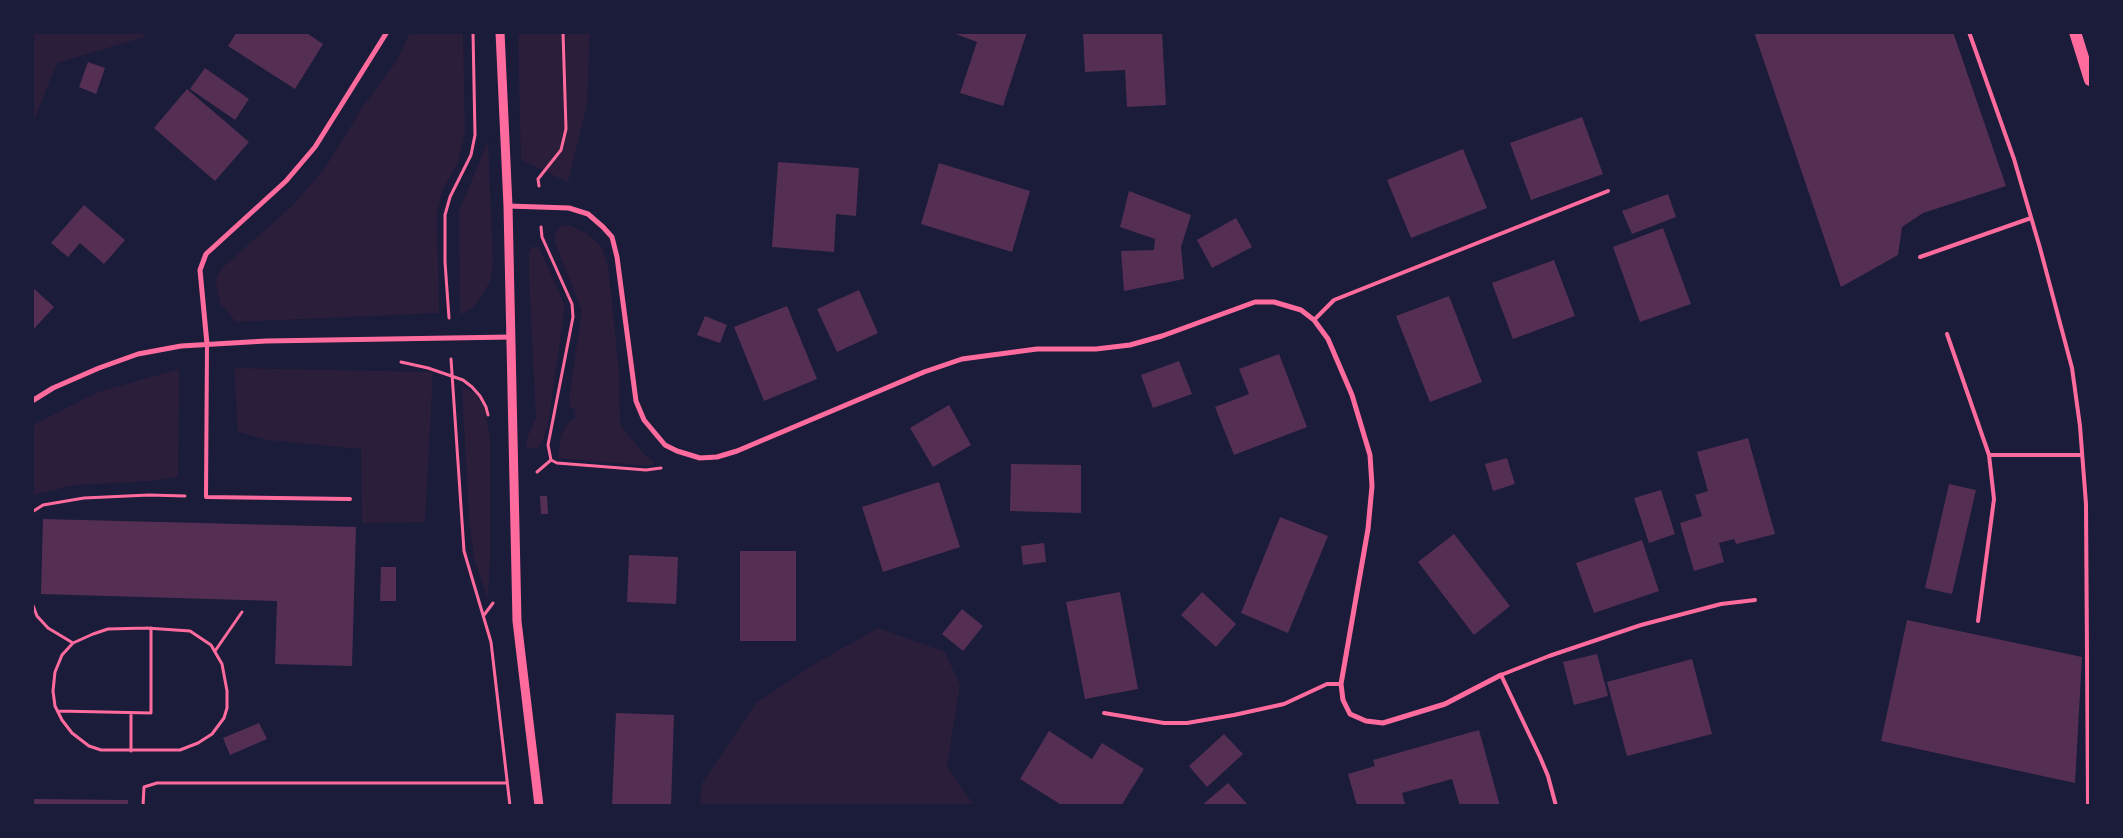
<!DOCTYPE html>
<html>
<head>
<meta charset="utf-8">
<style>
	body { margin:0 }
	#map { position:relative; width:2123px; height:838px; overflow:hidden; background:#1b1b3a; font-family:"DM Sans",sans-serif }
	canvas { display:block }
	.frame { position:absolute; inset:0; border:34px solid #1b1b3a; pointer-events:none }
</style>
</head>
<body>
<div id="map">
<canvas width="2123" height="838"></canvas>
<div class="frame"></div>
</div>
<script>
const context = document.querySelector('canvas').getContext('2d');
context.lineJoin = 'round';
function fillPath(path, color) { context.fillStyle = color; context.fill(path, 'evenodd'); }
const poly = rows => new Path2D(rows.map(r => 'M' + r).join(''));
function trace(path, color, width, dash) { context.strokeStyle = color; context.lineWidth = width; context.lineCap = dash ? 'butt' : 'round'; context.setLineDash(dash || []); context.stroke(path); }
fillPath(poly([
	[33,32,146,32,146,33,144,37,57,63,33,123],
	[410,33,463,33,465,132,458,163,443,189,437,213,439,313,236,322,220,303,216,281,221,269,293,205,325,168,362,108,396,62],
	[518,33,590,33,587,104,568,182,521,160],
	[488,141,493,264,490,281,482,296,473,307,460,315,459,211],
	[569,225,588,234,602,248,608,267,612,302,619,373,620,425,645,455,655,463,649,466,558,458,561,435,568,423,575,418,575,411,570,406,569,398,582,311,555,242,555,234,558,229,562,226],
	[532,247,539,247,565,306,548,425,542,443,537,448,526,448,527,438,536,418,529,277,529,254],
	[234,368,433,372,425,522,362,523,361,449,268,440,238,432],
	[179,369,178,477,152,481,75,485,33,495,33,425,98,392],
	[462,386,476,394,485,410,490,437,490,560,488,599,474,558,469,519],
	[878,628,945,652,960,685,947,767,974,805,700,805,702,783,756,703,816,663]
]), '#2a1e3b');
fillPath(poly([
	[237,32,305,32,323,44,295,89,228,46],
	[1027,32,1003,106,960,93,977,42,950,32],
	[1083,32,1162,32,1166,105,1127,107,1125,70,1085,72],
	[1754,32,1953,32,2006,186,1923,213,1902,227,1898,255,1841,287],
	[88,62,105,68,96,94,79,87],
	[205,68,249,99,235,120,190,89],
	[187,89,249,142,215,181,154,128],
	[1582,117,1603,174,1531,200,1510,143],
	[1463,149,1487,208,1411,238,1387,180],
	[778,162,859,168,856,216,836,214,834,252,772,247],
	[939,163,1030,191,1012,252,921,224],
	[1129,191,1191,215,1181,247,1184,279,1124,291,1121,251,1154,250,1155,239,1120,227],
	[1668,194,1676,217,1632,234,1622,211],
	[84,205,125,240,104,264,80,243,68,257,51,243],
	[1236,218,1252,247,1212,268,1197,240],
	[1663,228,1691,304,1640,322,1613,247],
	[1554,260,1575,316,1513,339,1492,283],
	[32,287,54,307,32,331],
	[859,290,878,333,837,352,817,309],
	[1449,296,1482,382,1430,402,1396,316],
	[787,306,817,379,764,401,734,327],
	[705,316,727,325,720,343,697,335],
	[1279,354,1307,427,1234,455,1215,407,1249,394,1239,369],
	[1179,361,1192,394,1153,408,1141,375],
	[949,405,971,445,933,467,910,428],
	[1748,438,1775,534,1736,544,1734,539,1719,543,1724,562,1694,571,1680,523,1702,516,1695,495,1708,491,1697,452],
	[1507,458,1515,484,1493,491,1485,464],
	[1011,464,1081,465,1081,513,1010,511],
	[939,482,960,547,883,572,862,507],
	[1949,484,1976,490,1952,594,1925,588],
	[1661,490,1675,534,1649,543,1634,498],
	[540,496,547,496,548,514,541,514],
	[1280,517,1328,536,1288,633,1241,613],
	[43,519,356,527,352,666,275,664,277,601,41,594],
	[1454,534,1510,606,1474,635,1418,562],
	[1642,540,1659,591,1594,613,1576,563],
	[1044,543,1046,562,1023,565,1021,546],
	[740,551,796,551,796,641,740,641],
	[629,555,678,557,676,604,627,602],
	[381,567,396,567,396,601,380,601],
	[1120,592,1138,689,1085,699,1066,602],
	[1202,592,1236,624,1216,647,1181,615],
	[962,609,983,626,963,651,942,634],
	[1907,620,2082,657,2075,783,1881,741],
	[1597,654,1608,696,1574,705,1563,662],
	[1692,659,1712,734,1627,756,1607,682],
	[616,713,674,715,671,806,612,806],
	[259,723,267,739,230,755,223,738],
	[1479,730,1500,806,1460,806,1452,779,1402,793,1405,804,1400,806,1357,806,1348,774,1375,766,1373,760],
	[1049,731,1092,759,1102,743,1144,769,1121,806,1063,806,1020,779],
	[1224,734,1243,754,1207,787,1189,766],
	[1228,783,1249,806,1201,806],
	[32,799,128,800,128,806,32,806]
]), '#542f53');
trace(poly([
	[539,186,538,179,561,150,566,129,563,32],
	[541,227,542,237,572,304,573,317,548,445,551,460,557,463,646,470,661,468],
	[449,318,445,262,445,215,450,197,471,155,475,135,473,32],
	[451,359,464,551,491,642,510,806],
	[401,362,428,368,463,380,472,387,480,396,486,407,488,415],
	[537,472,551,460],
	[32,512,43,505,84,498,149,495,185,496],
	[32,603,37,616,48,628,73,643],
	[484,615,493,603],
	[146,628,190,631,211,645,222,664,227,691,227,708,224,718,212,734,198,743,180,750,101,750,89,746,72,733,62,720,55,706,53,691,55,672,62,655,73,643,93,634,108,629,146,628],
	[215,651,242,612],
	[58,711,151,713,151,628],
	[131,713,131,751],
	[143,806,144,787,157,783,507,783]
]), '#ff6b9d', 3);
trace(poly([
	[1969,32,2014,159,2040,248,2072,368,2080,426,2086,504,2088,806],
	[1920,257,2031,218],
	[1314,320,1334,300,1608,191],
	[1947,334,1989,455,1994,499,1978,621],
	[207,344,206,497,350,499],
	[1989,455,2082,455],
	[1104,713,1164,723,1187,723,1234,715,1284,704,1327,684,1341,684],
	[1556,806,1548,776,1540,757,1501,675,1549,656,1641,625,1721,604,1755,600]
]), '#ff6b9d', 4);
trace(poly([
	[508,206,569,208,588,214,603,227,612,237,617,257,636,401,644,420,665,445,677,451,700,458,717,457,737,451,924,372,962,359,1037,349,1096,349,1130,345,1162,336,1255,302,1274,302,1301,310,1314,320,1328,339,1352,395,1370,455,1372,486,1368,529,1341,684,1343,700,1350,714,1366,721,1383,723,1445,704,1501,675],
	[207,344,200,270,206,254,286,181,315,147,387,32],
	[32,401,53,388,99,368,138,354,181,346,266,341,511,337]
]), '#ff6b9d', 5);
trace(poly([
	[500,32,508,206,517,621,539,806]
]), '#ff6b9d', 9);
trace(poly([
	[2075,32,2090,80]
]), '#ff6b9d', 12);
</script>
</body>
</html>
